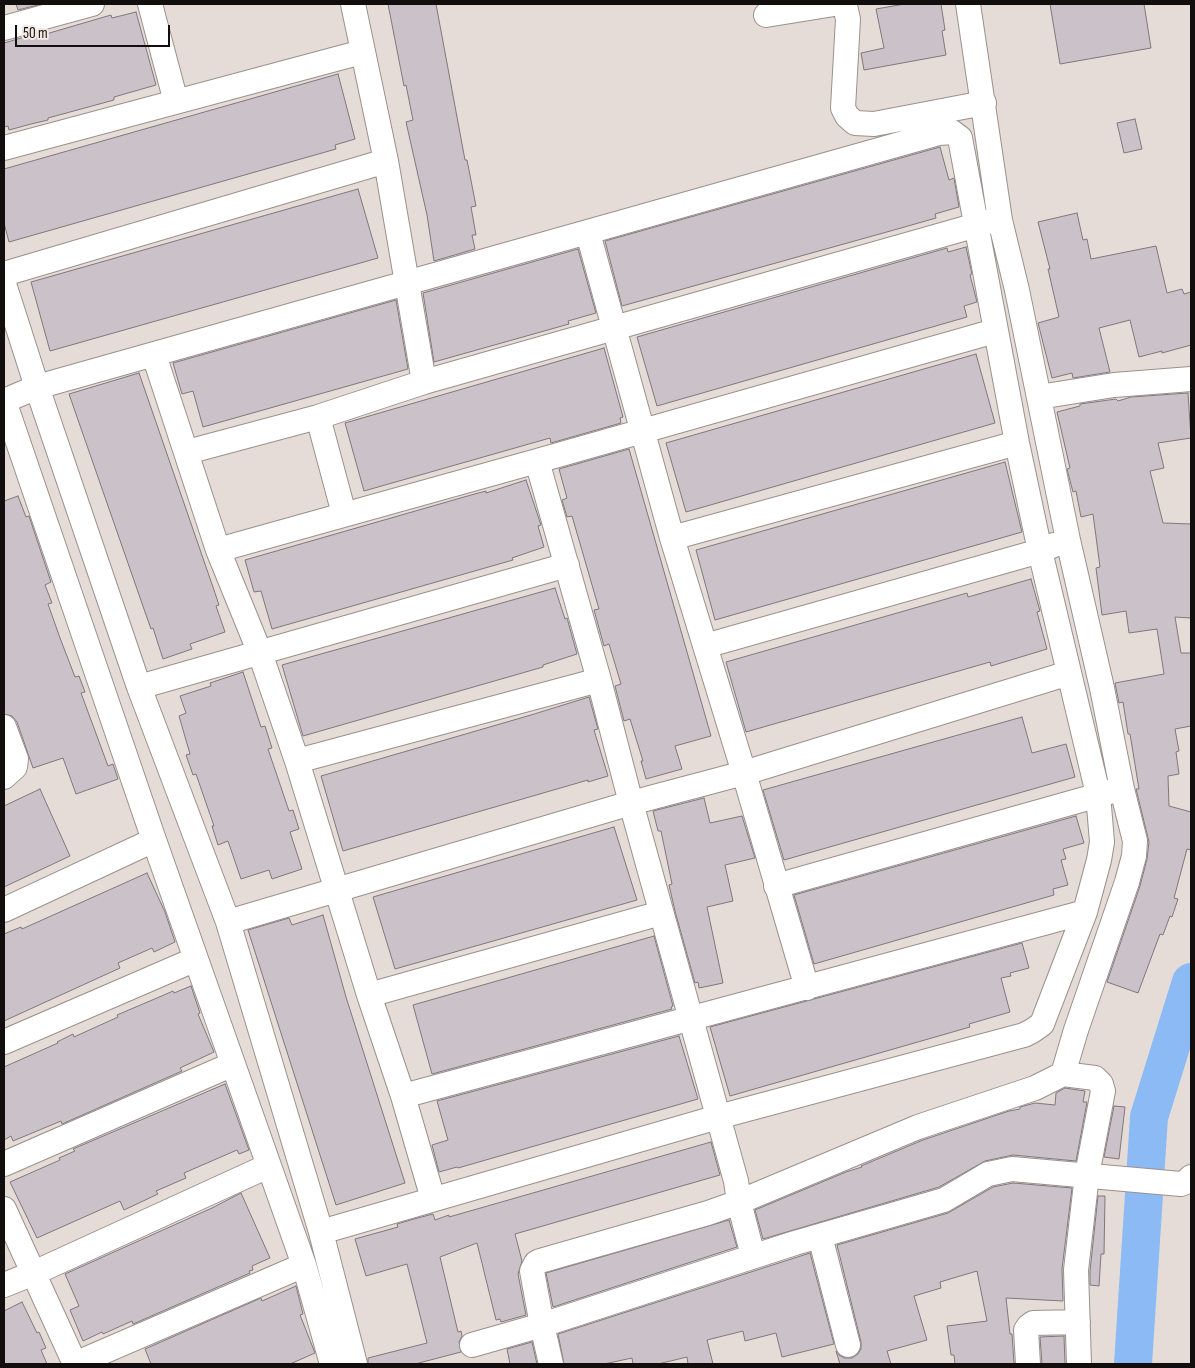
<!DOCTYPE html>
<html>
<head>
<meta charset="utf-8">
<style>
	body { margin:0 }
	#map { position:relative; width:1195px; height:1368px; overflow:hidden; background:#e6dcd7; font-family:"Sofia Sans Condensed",sans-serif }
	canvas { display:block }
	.frame { position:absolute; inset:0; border:5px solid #120e0d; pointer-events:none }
	.scale { position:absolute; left:15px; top:25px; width:155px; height:22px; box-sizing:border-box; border:2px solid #120e0d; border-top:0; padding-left:6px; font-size:15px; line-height:18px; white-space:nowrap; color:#120e0d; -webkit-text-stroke:4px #f3e9e4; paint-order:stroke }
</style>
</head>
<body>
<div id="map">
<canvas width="1195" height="1368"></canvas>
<div class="frame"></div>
<div class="scale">50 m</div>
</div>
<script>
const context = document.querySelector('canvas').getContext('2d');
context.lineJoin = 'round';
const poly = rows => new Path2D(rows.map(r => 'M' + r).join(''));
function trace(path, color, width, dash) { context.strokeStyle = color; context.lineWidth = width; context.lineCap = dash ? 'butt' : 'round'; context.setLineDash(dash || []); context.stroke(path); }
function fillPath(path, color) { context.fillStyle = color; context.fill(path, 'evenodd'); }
trace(poly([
	[1133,1364,1149,1117,1191,982]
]), '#8bbaf4', 38);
const building = poly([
	[16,4,38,4,38,5,18,10,16,4],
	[388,4,436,4,465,160,467,160,476,206,471,207,476,235,472,235,475,249,434,261,427,215,406,122,413,120,406,85,404,86,388,4],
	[905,4,941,4,945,30,942,31,946,55,864,70,861,53,884,48,876,9,905,4],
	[1050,4,1144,4,1151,48,1060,64,1050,4],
	[136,12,156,85,114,97,114,100,48,118,48,120,31,124,9,130,8,126,4,127,4,43,45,31,46,34,111,15,112,18,136,12],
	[338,74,355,139,335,145,336,149,9,242,4,223,4,169,338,74],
	[1135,119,1142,149,1124,153,1117,123,1135,119],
	[940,147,949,180,954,178,959,207,935,214,936,218,901,228,622,306,605,241,940,147],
	[358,189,378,258,50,351,31,282,358,189],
	[1077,213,1083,240,1087,239,1091,259,1156,246,1167,293,1182,289,1184,294,1191,292,1191,345,1162,353,1162,351,1139,357,1130,320,1099,328,1110,372,1073,378,1072,373,1052,378,1038,323,1059,317,1048,269,1050,269,1038,222,1077,213],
	[966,247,972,274,970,275,977,302,964,306,967,317,657,406,637,337,947,248,948,252,966,247],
	[578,249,596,313,568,321,569,324,434,362,423,293,578,249],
	[396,300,408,369,203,427,193,391,182,394,173,363,396,300],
	[604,348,623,417,620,418,621,423,551,443,550,438,364,491,345,423,604,348],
	[976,354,995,423,686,512,666,443,976,354],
	[139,373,215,593,219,605,216,606,225,632,190,644,192,649,163,659,153,628,151,629,145,612,69,394,139,373],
	[1188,393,1191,438,1158,443,1164,468,1150,471,1163,523,1191,524,1191,618,1175,617,1181,653,1191,653,1191,726,1175,729,1179,751,1176,752,1179,774,1168,776,1169,806,1191,812,1191,850,1187,849,1174,898,1178,899,1172,917,1170,916,1163,935,1160,934,1138,993,1107,982,1140,886,1147,859,1149,842,1136,789,1139,789,1130,734,1128,734,1123,702,1119,703,1115,683,1164,674,1157,629,1129,633,1126,611,1102,615,1096,568,1100,567,1093,514,1081,517,1076,491,1073,492,1067,469,1070,468,1057,412,1080,406,1080,404,1116,399,1118,401,1131,397,1188,393],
	[629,449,711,736,675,746,682,769,646,779,641,761,643,761,630,719,624,721,615,686,621,684,609,644,604,646,594,610,599,609,572,516,567,517,562,500,567,498,559,469,629,449],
	[1005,462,1022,532,715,620,696,550,1005,462],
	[526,480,541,525,538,526,544,547,512,558,513,560,272,629,261,591,254,592,245,560,471,495,486,491,486,493,526,480],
	[18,496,26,517,29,516,51,582,45,585,52,603,48,604,60,638,75,677,79,676,85,692,81,693,108,766,113,764,118,779,76,794,63,758,33,768,17,722,12,716,4,714,4,501,18,496],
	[1031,579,1040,611,1037,612,1047,649,991,666,990,662,746,732,726,662,967,593,968,597,1031,579],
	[555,588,565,619,567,618,577,654,543,665,543,667,303,736,282,665,555,588],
	[243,672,261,727,265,726,272,748,268,749,289,811,293,810,299,829,290,832,302,869,272,879,269,870,241,879,228,841,218,845,212,826,214,826,196,774,193,775,186,755,190,754,179,716,186,713,180,696,211,686,210,683,243,672],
	[589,697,598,729,594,730,608,776,588,782,588,780,343,851,321,776,531,715,589,697],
	[1022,717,1032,753,1066,744,1075,777,784,860,763,790,1022,717],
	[40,789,70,856,4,887,4,806,40,789],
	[704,798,710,823,742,816,755,858,725,865,733,901,707,907,723,983,699,988,698,982,695,983,675,911,669,885,672,884,661,831,658,831,653,811,704,798],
	[1076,816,1084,843,1063,849,1066,859,1061,860,1068,885,1053,889,1054,895,814,964,794,895,1076,816],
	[614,827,637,900,395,969,373,897,614,827],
	[147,873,165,912,175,942,154,952,152,948,118,963,120,968,4,1021,4,934,21,927,22,929,147,873],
	[323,915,346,997,405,1183,336,1205,248,930,289,918,292,925,323,915],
	[654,936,673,1006,671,1007,672,1009,432,1074,413,1005,654,936],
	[1022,943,1029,968,1010,973,1011,976,1001,978,1010,1012,969,1024,970,1027,730,1096,710,1027,1022,943],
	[191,986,200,1013,198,1014,214,1052,180,1068,182,1071,62,1124,61,1121,13,1141,11,1136,4,1140,4,1067,58,1043,57,1042,73,1034,74,1037,118,1017,117,1015,157,998,173,991,174,993,191,986],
	[679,1036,698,1099,458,1168,457,1167,439,1172,432,1145,448,1140,437,1101,679,1036],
	[225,1084,249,1150,239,1154,237,1150,184,1173,186,1178,156,1191,158,1194,124,1210,120,1201,37,1238,10,1182,60,1160,59,1158,75,1151,73,1149,225,1084],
	[1065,1088,1085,1091,1083,1102,1087,1102,1076,1161,1013,1155,985,1161,939,1187,763,1239,755,1210,846,1172,862,1167,861,1166,923,1140,1009,1111,1020,1109,1020,1107,1035,1103,1055,1105,1056,1093,1065,1088],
	[1114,1106,1125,1107,1119,1159,1104,1157,1114,1106],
	[711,1142,720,1175,515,1234,522,1261,518,1274,526,1315,501,1322,500,1319,496,1320,477,1243,440,1257,458,1332,461,1331,462,1336,459,1342,461,1352,415,1364,368,1364,368,1358,427,1343,407,1264,366,1276,355,1239,398,1227,397,1224,414,1219,433,1214,435,1220,449,1215,449,1217,711,1142],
	[1013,1183,1072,1188,1062,1269,1063,1301,1006,1298,1010,1334,1012,1334,1014,1364,955,1364,954,1355,951,1355,947,1326,987,1321,977,1271,940,1282,941,1288,914,1296,927,1340,887,1351,891,1364,840,1364,836,1351,839,1355,844,1358,852,1358,858,1354,861,1349,861,1342,837,1245,948,1213,993,1187,1013,1183],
	[241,1193,270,1258,252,1266,253,1270,249,1271,250,1273,133,1324,132,1321,103,1334,102,1332,83,1341,70,1310,79,1306,65,1274,212,1208,241,1193],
	[1098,1196,1105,1196,1104,1254,1101,1254,1099,1286,1090,1285,1090,1271,1098,1196],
	[729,1220,737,1247,553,1307,546,1273,729,1220],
	[810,1253,834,1344,782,1357,776,1333,745,1341,743,1331,707,1340,713,1364,688,1364,687,1357,658,1364,633,1364,632,1358,604,1364,564,1364,558,1334,810,1253],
	[296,1286,303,1314,300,1315,315,1353,290,1364,151,1364,145,1349,261,1298,262,1301,296,1286],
	[22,1302,37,1333,39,1332,46,1348,41,1350,47,1364,4,1364,4,1311,22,1302],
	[1064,1336,1065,1364,1042,1364,1040,1337,1064,1336],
	[532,1342,537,1364,510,1364,507,1349,532,1342]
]);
fillPath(building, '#cac2c8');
trace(building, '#7e777c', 1);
const minor = poly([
	[150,4,176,102],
	[353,4,386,161,424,382],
	[840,4,845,6,848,19,843,108,847,116,855,123,874,124,984,103],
	[968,4,1000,220,1017,290,1068,540,1102,688,1122,789,1135,841,1134,856,1127,882,1076,1030,1063,1074],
	[766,15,834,4],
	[4,28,92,4],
	[4,148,362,52],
	[588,233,672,538,744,773,807,988],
	[4,274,386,161],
	[4,284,37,387,139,687,228,922,321,1232,355,1364],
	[154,355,218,550,260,653,297,761,369,995,403,1096,433,1199],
	[1039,397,1114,385,1191,379],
	[4,401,37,387,939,133,952,132,960,138,1017,443,1040,551,1098,794,1102,842,1099,860,1085,912,1042,1024,1032,1031,1024,1035,718,1117,321,1232],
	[4,401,154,840,304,1265,332,1364],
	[318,417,344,514],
	[187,452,318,417,424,382,991,221],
	[537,461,599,680,631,803,736,1181,739,1202,753,1256],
	[672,538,1017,443],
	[218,550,537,461,995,331],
	[705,646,1040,551,1054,545],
	[139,687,567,565],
	[4,727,16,759,15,767,4,777],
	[297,761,599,680],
	[776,886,1113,791],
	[4,910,154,840],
	[228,922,631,803,744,773,1069,673],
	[369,995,661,913],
	[4,1042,196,959],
	[403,1096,1085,912],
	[4,1164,233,1064],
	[4,1209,75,1364],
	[820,1236,848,1345],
	[4,1285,34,1273,268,1166],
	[472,1345,542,1325,532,1271,536,1263,540,1261,708,1213,739,1202,918,1127,1035,1088,1063,1074,1095,1078,1101,1084,1103,1091,1087,1175,1076,1270,1079,1364],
	[75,1364,304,1265],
	[551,1364,542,1325,795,1243,944,1200,988,1174,1012,1169,1181,1184,1186,1182,1191,1177],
	[1028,1364,1026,1330,1029,1326,1033,1323,1078,1322]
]);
trace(minor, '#9a918c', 26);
trace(minor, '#fff', 24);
</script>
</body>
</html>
